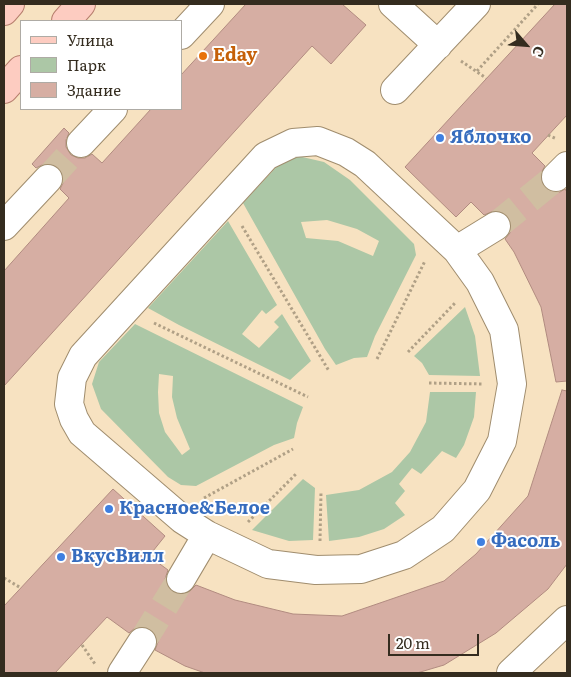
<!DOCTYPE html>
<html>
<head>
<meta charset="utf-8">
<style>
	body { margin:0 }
	#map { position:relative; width:571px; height:677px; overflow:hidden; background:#f7e2c1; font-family:Literata,serif }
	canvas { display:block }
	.frame { position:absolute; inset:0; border:5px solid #342c1f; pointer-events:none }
	.legend { position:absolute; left:20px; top:20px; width:162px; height:90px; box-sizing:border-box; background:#fff; border:1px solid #aeaba5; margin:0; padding:6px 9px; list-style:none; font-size:15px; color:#342c1f }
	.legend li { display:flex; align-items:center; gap:10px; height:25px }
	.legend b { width:25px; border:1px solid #aeaba5 }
	.north { position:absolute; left:501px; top:20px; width:50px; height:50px; -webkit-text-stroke:4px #fff; paint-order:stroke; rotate:117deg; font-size:14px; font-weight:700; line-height:20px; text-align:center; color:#342c1f }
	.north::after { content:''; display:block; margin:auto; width:18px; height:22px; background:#342c1f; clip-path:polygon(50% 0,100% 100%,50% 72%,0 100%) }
	.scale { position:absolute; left:388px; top:634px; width:91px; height:22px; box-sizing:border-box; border:2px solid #342c1f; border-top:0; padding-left:6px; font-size:15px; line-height:18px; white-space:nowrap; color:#342c1f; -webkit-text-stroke:4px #fff; paint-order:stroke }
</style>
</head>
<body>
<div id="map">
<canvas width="571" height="677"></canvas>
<div class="frame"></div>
<ul class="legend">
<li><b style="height:6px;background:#fdccc1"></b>Улица</li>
<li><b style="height:14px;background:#acc7a6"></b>Парк</li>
<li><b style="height:14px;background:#d6aea3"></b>Здание</li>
</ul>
<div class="north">С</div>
<div class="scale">20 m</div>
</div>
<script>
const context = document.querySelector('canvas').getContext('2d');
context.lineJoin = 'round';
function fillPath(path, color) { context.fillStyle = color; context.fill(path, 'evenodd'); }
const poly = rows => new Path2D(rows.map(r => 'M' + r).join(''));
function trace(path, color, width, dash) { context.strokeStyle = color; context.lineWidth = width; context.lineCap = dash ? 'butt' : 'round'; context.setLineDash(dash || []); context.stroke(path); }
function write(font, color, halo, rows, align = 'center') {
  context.font = font + ' Literata,serif'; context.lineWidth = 4; context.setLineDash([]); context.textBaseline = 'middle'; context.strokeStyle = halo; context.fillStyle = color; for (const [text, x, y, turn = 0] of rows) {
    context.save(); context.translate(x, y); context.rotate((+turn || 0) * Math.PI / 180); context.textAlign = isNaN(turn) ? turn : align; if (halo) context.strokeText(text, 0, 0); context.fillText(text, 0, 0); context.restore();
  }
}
fillPath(poly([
	[298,156,324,162,350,180,414,244,416,255,375,336,367,357,354,358,336,365,325,349,243,203,281,162],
	[327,220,357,229,379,241,373,256,338,241,306,238,301,222],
	[228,221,277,305,266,314,262,310,242,334,259,348,279,327,274,322,282,314,311,361,290,380,179,325,148,308],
	[465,307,475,336,480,376,429,375,422,363,414,356],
	[135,324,303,407,297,423,294,438,274,445,196,486,181,485,168,477,101,409,92,384,99,362],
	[159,374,173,376,172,397,177,418,190,449,182,455,165,432,159,413,158,392],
	[430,392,476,392,474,417,464,445,456,458,442,451,421,474,412,468,399,484,405,491,395,503,405,515,384,529,359,537,329,541,326,495,359,490,392,472,410,452,426,422],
	[303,479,315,488,313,540,289,541,252,530]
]), '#acc7a6');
const building = poly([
	[246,4,342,4,366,25,331,64,312,46,4,386,4,271,69,198,60,189,63,183,63,175,58,167,52,164,44,164,36,168,32,164,64,128,69,133,66,140,66,147,71,155,78,158,85,158,92,154,102,163,151,109,181,109,181,75,246,4],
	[555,4,567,4,567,115,532,153,545,166,541,173,541,181,545,188,552,192,560,192,565,189,567,192,567,381,556,382,541,307,514,252,505,239,510,233,512,226,509,217,503,212,496,210,484,215,471,202,456,217,405,167,555,4],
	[562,390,567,391,567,564,548,589,496,633,444,665,417,673,205,673,185,666,155,650,158,642,156,635,150,629,142,626,135,628,129,633,107,617,55,673,4,673,4,606,113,489,165,536,149,556,168,570,165,579,168,587,174,593,181,595,188,593,196,585,235,600,293,614,342,616,444,581,476,554,528,496,562,390]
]);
fillPath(building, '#d6aea3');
trace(building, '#b18b80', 1);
trace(poly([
	[48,179,81,143],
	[496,226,556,177],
	[142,642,181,579]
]), '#d0bea1', 28, [28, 14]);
const minor = poly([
	[393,4,438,45],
	[181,35,210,4],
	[395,90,476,4],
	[81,143,113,109],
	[556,177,567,166],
	[4,226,48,179],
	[457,250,365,164,346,152,318,141,293,143,266,156,83,356,72,378,69,404,74,419,82,433,182,519,207,535,268,564,316,570,361,569,404,555,443,529,477,490,502,441,512,384,504,330,480,282,457,250,496,226],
	[181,579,207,535],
	[122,673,142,642],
	[511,673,567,620]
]);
const major = poly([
	[4,11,10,4],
	[66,21,81,4],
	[4,89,21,70]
]);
trace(minor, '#a08d6e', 30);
trace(major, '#b67e6d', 30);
trace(poly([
	[461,61,486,78],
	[477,71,538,4],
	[548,135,557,139],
	[242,226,329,371],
	[154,323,308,397],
	[408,352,456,302],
	[377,359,425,261],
	[429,383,484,384],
	[204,498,293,449],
	[248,522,297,473],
	[320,541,321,492],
	[4,578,21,588],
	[82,645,95,664]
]), '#b0a086', 3, [2.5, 2.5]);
trace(minor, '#fff', 28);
trace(major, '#fdccc1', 28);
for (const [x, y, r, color] of [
	[203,56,5,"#e8710a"],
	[440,138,5,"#3f7fe0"],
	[109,509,5,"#3f7fe0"],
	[481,542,5,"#3f7fe0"],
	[61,557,5,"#3f7fe0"]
]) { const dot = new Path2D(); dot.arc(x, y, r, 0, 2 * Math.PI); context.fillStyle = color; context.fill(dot); trace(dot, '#fff', 2); }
write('bold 18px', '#c56008', '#fff', [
	["Eday",213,56]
], 'left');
write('bold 18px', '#366cbe', '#fff', [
	["Яблочко",450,138],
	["Красное&Белое",119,509],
	["Фасоль",491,542],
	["ВкусВилл",71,557]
], 'left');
</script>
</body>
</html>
